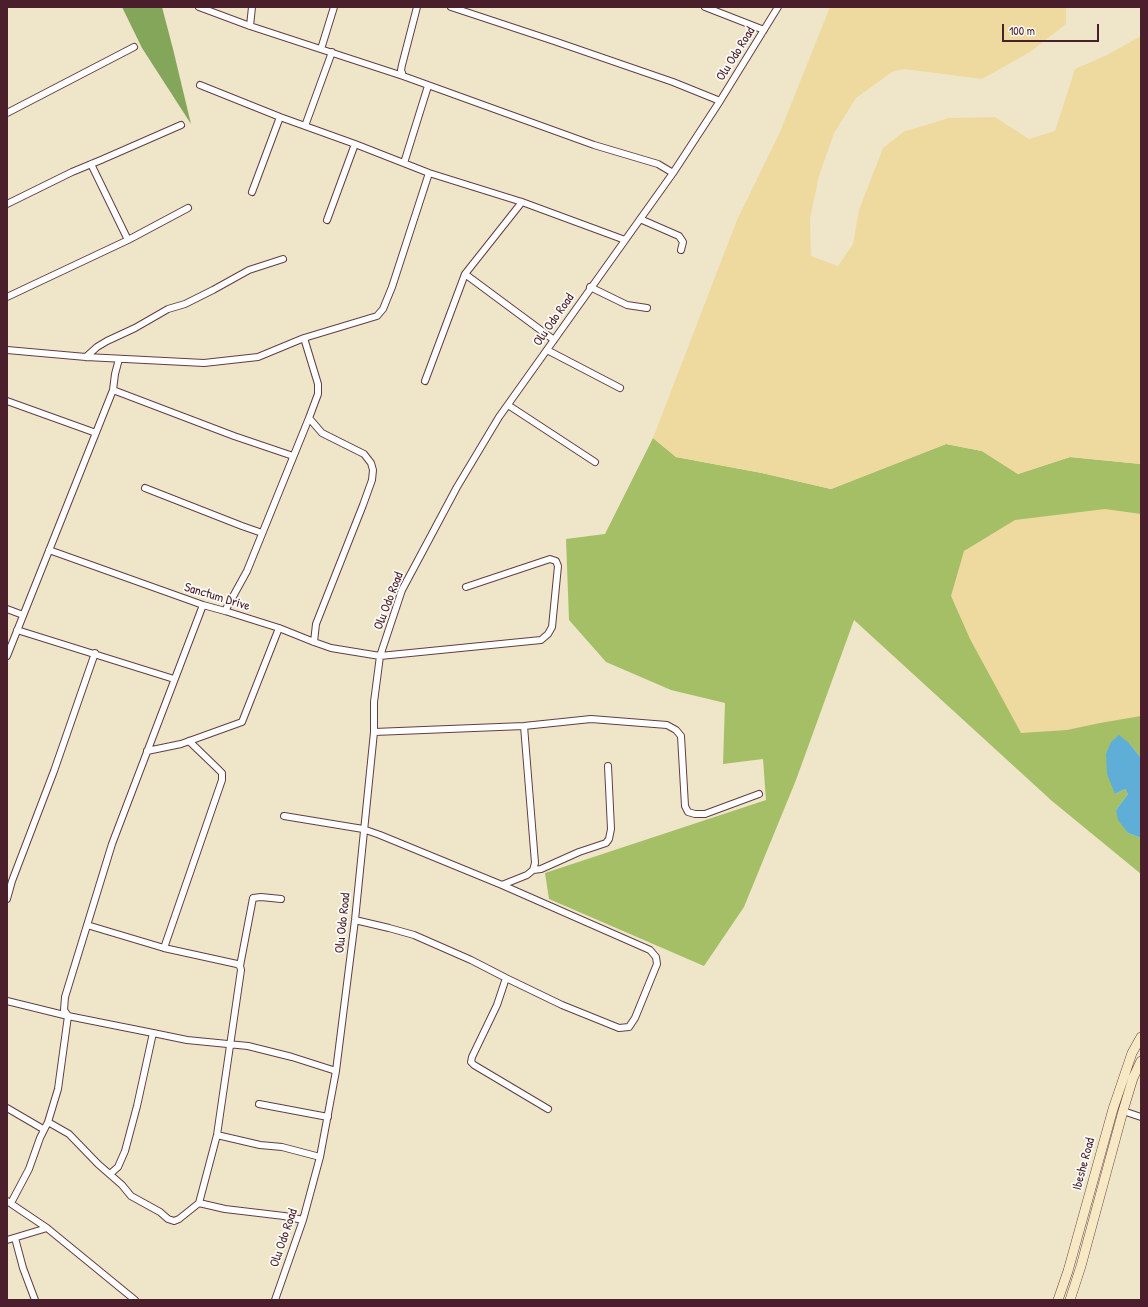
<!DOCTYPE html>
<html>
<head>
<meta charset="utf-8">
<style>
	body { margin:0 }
	#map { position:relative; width:1148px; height:1307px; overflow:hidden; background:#efe6ca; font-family:"Patrick Hand",sans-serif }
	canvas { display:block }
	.frame { position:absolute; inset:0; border:8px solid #4a1f2b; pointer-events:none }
	.scale { position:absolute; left:1002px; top:24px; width:97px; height:18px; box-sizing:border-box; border:2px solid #4a1f2b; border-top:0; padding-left:5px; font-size:12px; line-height:14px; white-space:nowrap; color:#4a1f2b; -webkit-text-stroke:3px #fdfcf7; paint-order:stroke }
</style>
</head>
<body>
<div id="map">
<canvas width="1148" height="1307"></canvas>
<div class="frame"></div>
<div class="scale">100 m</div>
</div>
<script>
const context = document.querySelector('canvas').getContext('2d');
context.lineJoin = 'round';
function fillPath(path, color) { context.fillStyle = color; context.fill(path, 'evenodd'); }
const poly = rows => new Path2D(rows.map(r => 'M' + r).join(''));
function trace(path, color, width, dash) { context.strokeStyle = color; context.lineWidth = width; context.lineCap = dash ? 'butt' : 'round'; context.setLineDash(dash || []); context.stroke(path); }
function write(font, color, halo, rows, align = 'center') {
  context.font = font + ' "Patrick Hand",sans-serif'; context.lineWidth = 3.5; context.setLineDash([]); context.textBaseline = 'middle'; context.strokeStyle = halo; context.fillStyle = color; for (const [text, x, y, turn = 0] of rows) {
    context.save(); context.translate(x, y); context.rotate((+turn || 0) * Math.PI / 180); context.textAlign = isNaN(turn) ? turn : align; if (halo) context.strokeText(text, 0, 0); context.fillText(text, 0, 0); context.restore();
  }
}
fillPath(poly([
	[653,438,676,457,762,473,831,489,946,444,982,451,1018,474,1070,457,1141,464,1141,758,1129,743,1115,794,1125,789,1128,794,1116,810,1128,833,1141,838,1141,874,1052,801,854,620,796,780,744,907,704,966,549,899,545,873,766,800,763,759,723,764,725,703,671,690,606,662,569,620,566,539,605,534]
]), '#a5bf66');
fillPath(poly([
	[122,7,162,7,173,49,191,124,142,48]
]), '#84a65b');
fillPath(poly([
	[830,7,1066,7,1066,24,1030,52,982,79,904,69,892,72,856,98,834,133,819,176,810,218,811,256,838,266,853,244,859,210,883,148,903,132,949,118,995,117,1029,139,1055,131,1075,69,1107,55,1141,36,1141,464,1070,457,1018,474,982,451,946,444,831,489,762,473,676,457,653,438,737,220,780,132],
	[1105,509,1141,514,1141,716,1100,723,1067,730,1021,733,970,639,951,596,964,551,1015,520]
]), '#eeda9e');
fillPath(poly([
	[1119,735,1129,743,1141,758,1141,838,1128,833,1118,820,1116,810,1128,794,1125,789,1115,794,1107,774,1106,754,1111,742]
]), '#5eaed8');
const street = poly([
	[199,7,250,26,403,76,594,145,658,164,673,173],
	[451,7,554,41,673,82,720,101],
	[705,7,764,30],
	[250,26,252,7],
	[321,49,334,7],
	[403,76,401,70,402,65,417,7],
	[200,85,280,117,355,144,429,173,522,202,625,240],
	[7,113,134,47],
	[305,126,332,52],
	[404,163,428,86],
	[91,164,128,240],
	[252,192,280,117],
	[7,204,72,172,101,160,181,125],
	[640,219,679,236,683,242,681,250],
	[327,220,355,144],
	[465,274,554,340],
	[590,287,627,305,647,308],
	[7,297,128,240,188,208],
	[304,338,318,384,318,394,309,418,322,433,364,454,371,463,373,470,372,480,363,505,316,624,314,642],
	[7,350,86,357,204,363,258,357,304,338,377,316,383,309,392,287,429,173],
	[547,350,620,388],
	[86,357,97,347,107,341,135,328,168,309,185,304,213,290,249,270,283,259],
	[119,359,115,374,113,390,234,436,293,456],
	[425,381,465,274,522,202],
	[7,401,96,433],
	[508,405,595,462],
	[145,488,242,526,262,533],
	[49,550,203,605,225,611,279,628,314,642,331,648,380,656,541,640,548,634,552,627,558,566,556,561,550,559,466,587],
	[7,609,23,615],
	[225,611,247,571,309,418],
	[17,630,174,679],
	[7,656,113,390],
	[374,732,524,726,591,719,667,725,676,730,681,736,685,806,688,812,695,814,705,814,759,794],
	[147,751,181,744,242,722,279,628],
	[284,816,363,829,380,835,502,885,650,950,656,957,657,964,635,1018,629,1027,619,1028,562,1005,506,978],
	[533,870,541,869,579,852,606,843,609,839,611,829,608,766],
	[502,885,527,875,533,870,535,863,524,726],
	[7,899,12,881,54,771,95,653],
	[355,920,389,928,414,935,471,960,506,978,497,1005,472,1057,471,1062,474,1065,548,1109],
	[87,925,164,948,222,780,222,773,217,768,189,741],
	[164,948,237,964,240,966,241,970,217,1135,199,1203],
	[240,966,253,898,261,897,281,899],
	[7,1001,68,1016,153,1033],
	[259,1104,328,1117],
	[7,1108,43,1129],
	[1123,1111,1141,1117],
	[48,1122,58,1089,68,1016,64,1010,65,997,112,844,203,605],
	[217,1135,260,1145,282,1147,320,1157],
	[110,1174,118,1167,125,1151,137,1106,153,1033,187,1040,248,1046,292,1057,336,1071],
	[7,1201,47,1228,135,1300],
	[11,1203,29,1169,40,1138,48,1122,69,1134,98,1164,122,1185,131,1196,160,1212,168,1219,174,1221,179,1219,199,1203,225,1209,284,1216,303,1220],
	[15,1238,23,1268,35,1300],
	[7,1240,47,1228],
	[275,1300,303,1220,320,1157,336,1071,355,920,374,732,374,702,380,656,402,590,457,487,499,417,673,173,720,101,778,7]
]);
const secondary = poly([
	[1058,1300,1068,1271,1113,1109,1132,1053,1141,1037],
	[1070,1300,1081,1266,1123,1111,1133,1078,1141,1061]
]);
trace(street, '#633d43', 8);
trace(secondary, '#633d43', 10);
trace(street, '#fff', 6);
trace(secondary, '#f6e9c3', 9);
write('13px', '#4a1f2b', '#fdfcf7', [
	["Olu Odo Road",736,54,-58],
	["Olu Odo Road",554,320,-55],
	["Sanctum Drive",217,597,17],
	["Olu Odo Road",389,601,-69],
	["Olu Odo Road",343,923,-84],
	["Ibeshe Road",1084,1164,-75],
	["Olu Odo Road",284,1238,-71]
]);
</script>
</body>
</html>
